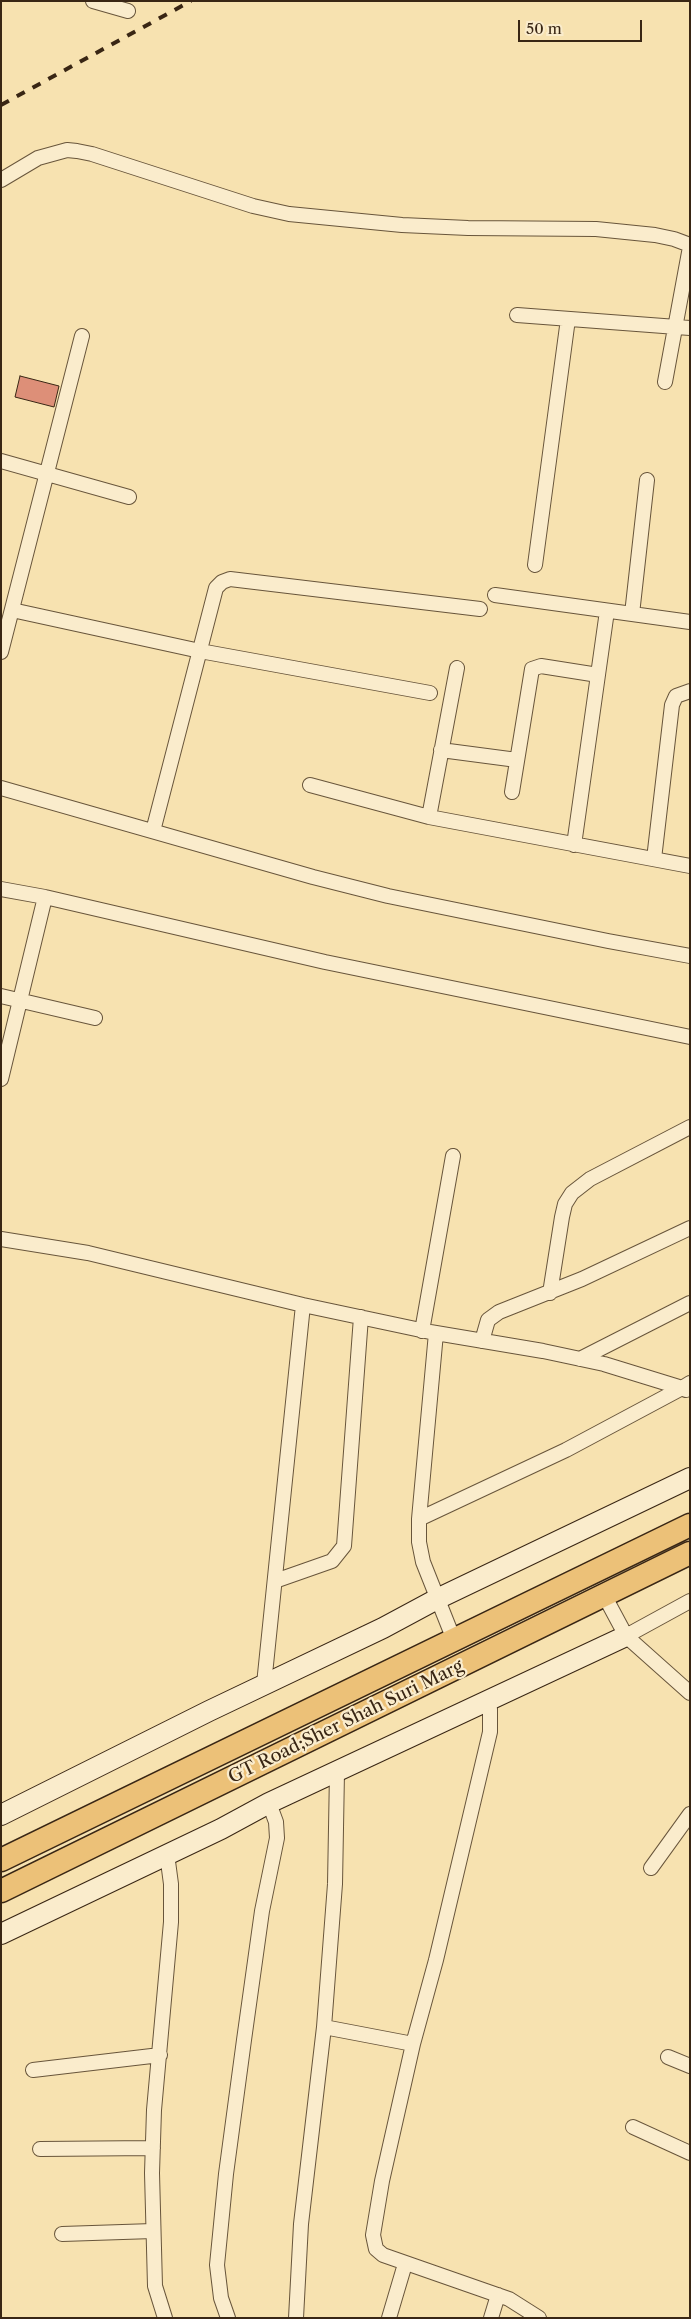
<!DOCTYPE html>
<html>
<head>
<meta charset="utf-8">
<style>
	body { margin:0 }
	#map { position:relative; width:691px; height:2319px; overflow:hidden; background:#f7e2b0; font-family:"Libre Caslon Text",serif }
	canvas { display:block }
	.frame { position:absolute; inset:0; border:2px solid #392614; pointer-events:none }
	.scale { position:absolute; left:518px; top:20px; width:124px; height:22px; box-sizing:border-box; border:2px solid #392614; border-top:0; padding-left:6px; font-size:15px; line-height:18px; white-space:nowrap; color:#392614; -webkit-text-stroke:4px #faeccc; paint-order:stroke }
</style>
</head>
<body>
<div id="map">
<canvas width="691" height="2319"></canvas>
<div class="frame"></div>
<div class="scale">50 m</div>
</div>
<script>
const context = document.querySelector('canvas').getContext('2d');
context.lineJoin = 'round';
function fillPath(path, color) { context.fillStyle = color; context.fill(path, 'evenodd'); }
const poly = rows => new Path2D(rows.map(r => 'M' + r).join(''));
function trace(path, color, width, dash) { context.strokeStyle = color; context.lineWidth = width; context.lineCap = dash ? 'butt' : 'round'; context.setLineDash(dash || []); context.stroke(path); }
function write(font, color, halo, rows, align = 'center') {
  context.font = font + ' "Libre Caslon Text",serif'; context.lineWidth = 4.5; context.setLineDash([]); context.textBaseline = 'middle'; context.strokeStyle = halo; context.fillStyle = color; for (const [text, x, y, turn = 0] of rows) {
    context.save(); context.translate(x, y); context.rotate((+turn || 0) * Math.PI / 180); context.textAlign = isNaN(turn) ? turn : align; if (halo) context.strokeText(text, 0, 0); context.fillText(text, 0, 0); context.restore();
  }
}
const building = poly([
	[20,376,59,386,54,407,15,397,20,376]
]);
fillPath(building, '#dd8f78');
trace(building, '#392614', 1);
const street = poly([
	[93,1,128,11],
	[1,180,38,158,67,150,77,151,92,154,253,206,289,214,402,225,468,228,596,229,655,235,674,239,690,245],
	[517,315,690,328],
	[665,382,690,247],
	[1,461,129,497],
	[535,565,568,319],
	[495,595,690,622],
	[12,610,200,651,430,693],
	[632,614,647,480],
	[1,652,82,336],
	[441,750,517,760],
	[310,785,429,817,690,866],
	[1,788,313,877,388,896,608,941,690,956],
	[512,792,532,669,541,666,598,675],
	[429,817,457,668],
	[153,831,216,588,222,582,230,579,480,609],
	[574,845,607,611],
	[654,859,672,705,676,696,690,691],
	[1,889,45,897,325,962,690,1037],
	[1,996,95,1018],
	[1,1079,45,897],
	[1,1239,88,1253,303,1305,430,1332,543,1351,604,1364,682,1388,690,1383],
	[550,1293,562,1217,565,1204,572,1193,590,1179,690,1127],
	[422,1331,453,1156],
	[436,1333,419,1519,419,1542,423,1562,454,1640],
	[482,1341,488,1320,499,1312,582,1279,690,1228],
	[580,1359,690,1303],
	[419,1519,566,1450,682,1388,686,1390],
	[275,1581,332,1561,344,1546,361,1317],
	[604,1595,626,1636,690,1693],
	[626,1636,690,1601],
	[264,1684,303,1305],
	[487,1701,490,1709,490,1732,436,1960,413,2044,382,2181,373,2235,376,2249,383,2255,509,2299,539,2318],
	[651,1868,690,1814],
	[324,2027,413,2044],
	[668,2057,690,2066],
	[33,2070,160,2055],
	[633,2127,690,2153],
	[40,2149,153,2148],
	[62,2234,153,2231],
	[165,2318,155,2286,152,2173,154,2110,171,1922,171,1884,167,1854],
	[228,2318,221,2298,217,2265,226,2174,244,2040,262,1911,277,1838,276,1822,269,1803],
	[296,2318,301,2224,324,2027,335,1884,337,1772],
	[389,2318,405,2264],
	[491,2318,498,2295]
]);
const secondary = poly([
	[1,1815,209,1711,383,1628,437,1599,690,1478],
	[1,1934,221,1829,269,1803,626,1636]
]);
const primary = poly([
	[1,1860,690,1525],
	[1,1891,690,1553]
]);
trace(street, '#68553b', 16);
trace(secondary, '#392614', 22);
trace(primary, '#392614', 25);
trace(street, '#faeccc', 14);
trace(secondary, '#faeccc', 20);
trace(primary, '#ecc178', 22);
trace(poly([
	[1,105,191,1]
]), '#392614', 4, [9, 9]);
write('18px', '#392614', '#faeccc', [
	["GT Road;Sher Shah Suri Marg",346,1722,-26]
]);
</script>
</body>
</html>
